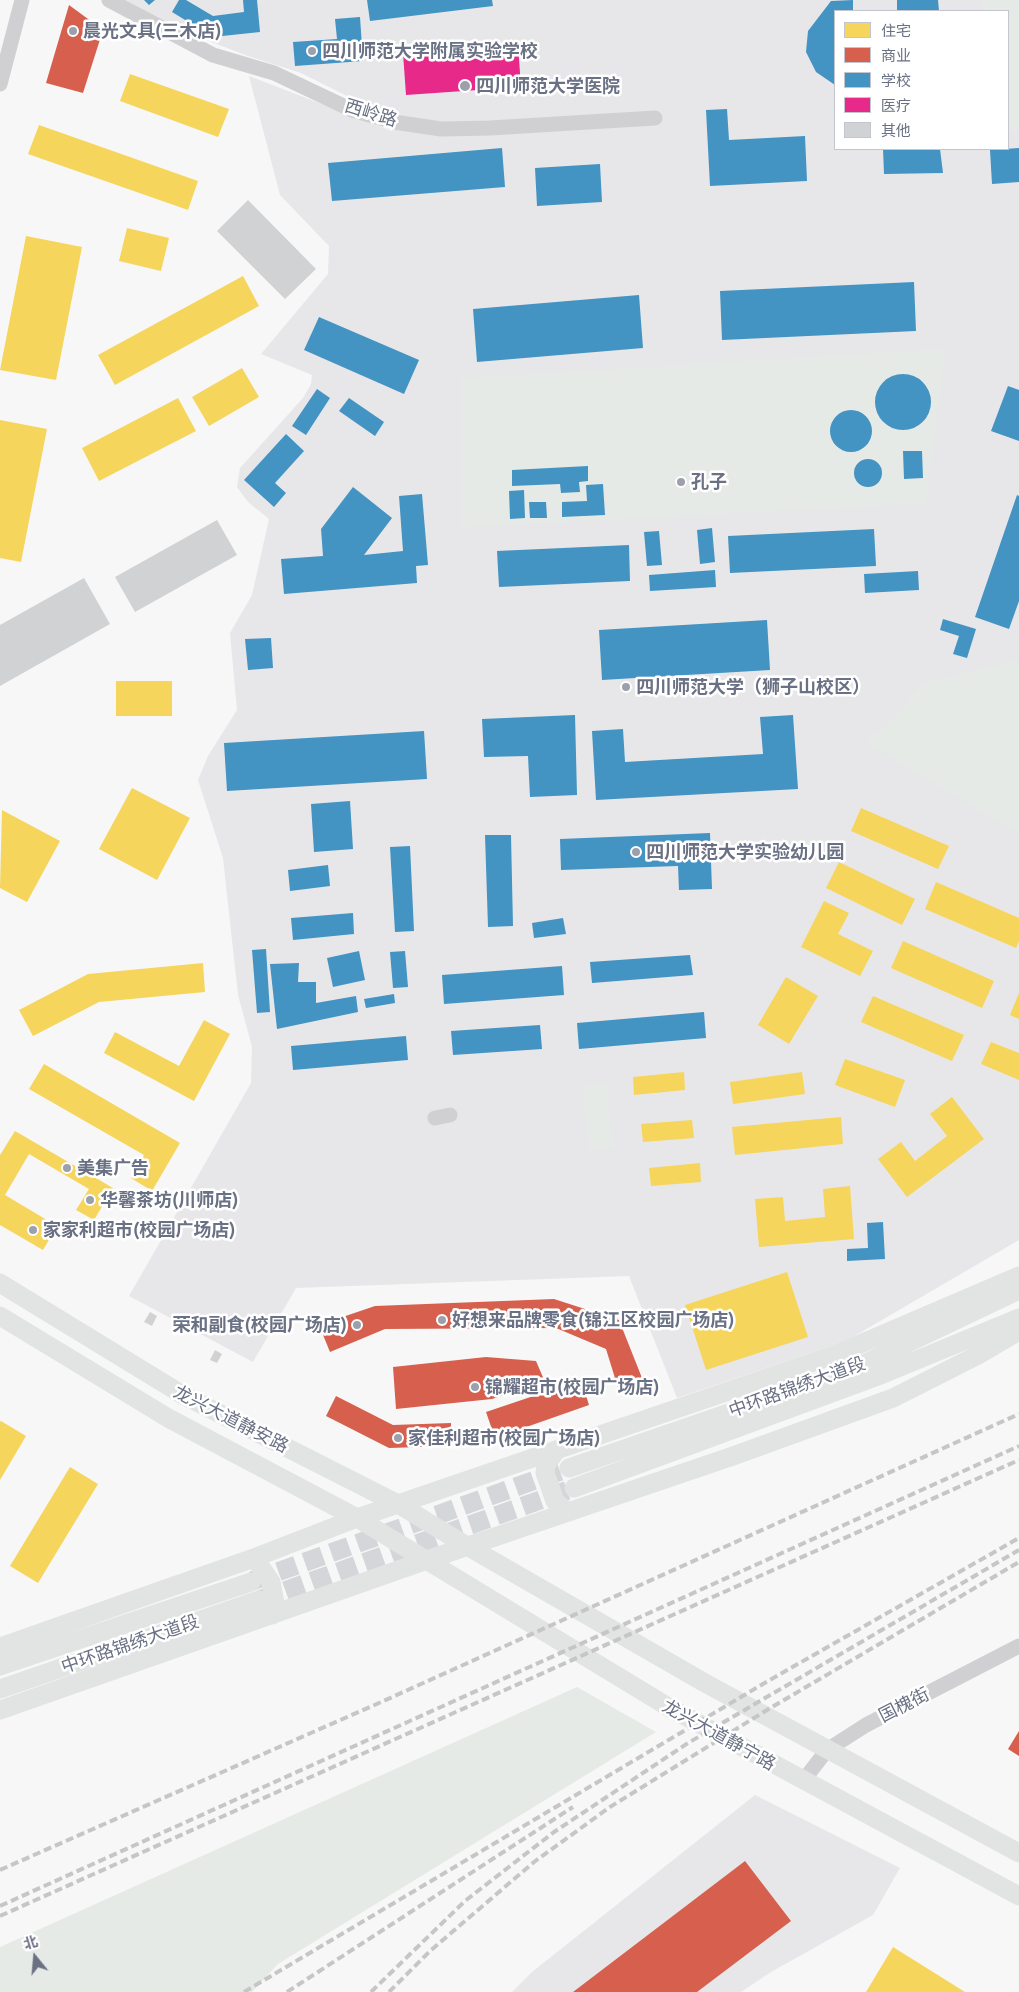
<!DOCTYPE html>
<html>
<head>
<meta charset="utf-8">
<style>
	body { margin:0 }
	#map { position:relative; width:1019px; height:1992px; overflow:hidden; background:#f7f7f7; font-family:Ubuntu,"Noto Sans SC",sans-serif }
	canvas { display:block }
	.legend { position:absolute; left:834px; top:10px; width:175px; height:140px; box-sizing:border-box; background:#fff; border:1px solid #c3c6ce; margin:0; padding:6px 9px; list-style:none; font-size:15px; color:#6a7184 }
	.legend li { display:flex; align-items:center; gap:10px; height:25px }
	.legend b { width:25px; border:1px solid #c3c6ce }
	.north { position:absolute; left:10px; top:1932px; width:50px; height:50px; -webkit-text-stroke:4px #fff; paint-order:stroke; rotate:343deg; font-size:14px; font-weight:700; line-height:20px; text-align:center; color:#6a7184 }
	.north::after { content:''; display:block; margin:auto; width:18px; height:22px; background:#6a7184; clip-path:polygon(50% 0,100% 100%,50% 72%,0 100%) }
</style>
</head>
<body>
<div id="map">
<canvas width="1019" height="1992"></canvas>
<ul class="legend">
<li><b style="height:14px;background:#f6d55c"></b>住宅</li>
<li><b style="height:14px;background:#d6604d"></b>商业</li>
<li><b style="height:14px;background:#4393c3"></b>学校</li>
<li><b style="height:14px;background:#e7298a"></b>医疗</li>
<li><b style="height:14px;background:#d1d2d3"></b>其他</li>
</ul>
<div class="north">北</div>
</div>
<script>
const context = document.querySelector('canvas').getContext('2d');
context.lineJoin = 'round';
function fillPath(path, color) { context.fillStyle = color; context.fill(path, 'evenodd'); }
const poly = rows => new Path2D(rows.map(r => 'M' + r).join(''));
function trace(path, color, width, dash) { context.strokeStyle = color; context.lineWidth = width; context.lineCap = dash ? 'butt' : 'round'; context.setLineDash(dash || []); context.stroke(path); }
function write(font, color, halo, rows, align = 'center') {
  context.font = font + ' Ubuntu,"Noto Sans SC",sans-serif'; context.lineWidth = 5; context.setLineDash([]); context.textBaseline = 'middle'; context.strokeStyle = halo; context.fillStyle = color; for (const [text, x, y, turn = 0] of rows) {
    context.save(); context.translate(x, y); context.rotate((+turn || 0) * Math.PI / 180); context.textAlign = isNaN(turn) ? turn : align; if (halo) context.strokeText(text, 0, 0); context.fillText(text, 0, 0); context.restore();
  }
}
fillPath(poly([
	[125,0,1019,0,1019,1240,846,1341,677,1398,629,1276,296,1288,253,1362,129,1296,251,1083,252,1047,238,995,223,858,198,780,208,756,237,710,230,633,252,595,269,519,248,502,237,487,240,468,303,398,311,384,312,375,261,354,328,274,329,246,280,195,249,76,392,131,391,112,357,101,301,73,248,56,175,28],
	[835,11,1008,11,1008,149,835,149],
	[755,1795,900,1868,873,1915,771,1972,741,1992,512,1992,532,1972]
]), '#e7e7e9');
fillPath(poly([
	[982,0,1019,0,1019,130,1008,131,1008,11,983,11],
	[945,349,925,503,461,527,461,379],
	[1019,660,1019,833,866,742,893,720,922,684],
	[606,1084,613,1147,590,1150,583,1087],
	[577,1687,656,1732,278,1964,252,1992,0,1992,0,1947]
]), '#e6eae6');
fillPath(poly([
	[130,74,229,109,218,137,120,101],
	[39,125,198,181,188,210,28,154],
	[127,228,169,238,161,271,119,261],
	[26,236,82,247,56,380,0,370],
	[243,276,259,306,115,385,98,355],
	[242,368,259,397,209,426,192,397],
	[178,398,196,431,99,481,82,448],
	[0,420,47,429,21,562,0,558],
	[116,681,172,681,172,716,116,716],
	[132,788,190,818,157,880,99,849],
	[861,808,949,846,938,869,851,831],
	[2,810,60,841,27,902,0,888],
	[839,862,915,899,902,925,826,888],
	[936,882,1019,918,1019,941,1016,948,925,909],
	[824,901,849,913,838,934,873,951,860,976,801,947],
	[903,941,994,981,982,1008,891,968],
	[203,963,205,992,99,1002,33,1036,19,1010,88,974],
	[786,977,818,996,789,1044,758,1025],
	[1019,993,1019,1019,1010,1015],
	[873,996,964,1035,952,1061,861,1022],
	[204,1020,230,1034,194,1101,104,1053,115,1032,179,1066],
	[991,1042,1019,1053,1019,1080,981,1064],
	[845,1059,905,1080,895,1107,835,1085],
	[44,1064,180,1143,152,1191,131,1178,144,1155,29,1089],
	[684,1072,685,1090,634,1095,633,1077],
	[802,1072,805,1094,733,1104,730,1082],
	[952,1097,984,1139,907,1197,878,1159,901,1142,915,1161,947,1136,930,1114],
	[841,1117,843,1144,735,1155,732,1127],
	[692,1120,694,1138,643,1142,641,1124],
	[15,1131,113,1188,94,1220,76,1210,89,1189,29,1154,5,1195,57,1226,43,1250,0,1225,0,1155],
	[700,1163,701,1182,651,1186,649,1168],
	[850,1186,854,1239,759,1247,755,1199,783,1197,785,1221,825,1217,823,1189],
	[787,1272,808,1337,706,1370,685,1305],
	[1,1421,26,1436,0,1480,0,1422],
	[70,1467,98,1484,38,1583,10,1566],
	[893,1947,965,1992,866,1992]
]), '#f6d55c');
fillPath(poly([
	[69,5,103,30,83,93,46,83],
	[554,1299,619,1320,644,1383,619,1391,606,1349,556,1328,385,1329,330,1352,319,1325,375,1306],
	[486,1357,536,1361,545,1382,492,1399,396,1409,393,1367],
	[581,1380,589,1405,495,1438,486,1412],
	[336,1396,393,1425,451,1423,451,1446,389,1448,326,1416],
	[1019,1731,1019,1756,1008,1749],
	[745,1861,791,1921,697,1992,573,1992]
]), '#d6604d');
fillPath(poly([
	[144,0,155,0,149,5],
	[179,0,186,0,213,16,244,12,243,0,257,0,260,32,213,37,172,12],
	[367,0,492,0,493,6,370,21],
	[853,0,853,11,835,11,835,85,816,72,806,52,808,31,831,1],
	[897,0,938,0,939,11,897,11],
	[360,17,363,61,295,66,293,42,337,39,335,19],
	[727,109,729,140,805,136,807,181,710,186,706,110],
	[502,148,505,187,332,201,328,163],
	[1019,148,1019,182,992,184,990,150],
	[883,149,940,149,943,173,884,174],
	[600,164,602,202,537,206,535,168],
	[914,282,916,331,722,340,720,291],
	[639,295,643,348,477,362,473,309],
	[319,317,419,360,404,394,304,350],
	'875 402a28 28 0 1 1 56 0a28 28 0 1 1-56 0Z',
	[1008,386,1019,390,1019,441,991,431],
	[317,389,330,398,306,435,292,426],
	[349,398,384,422,375,436,339,411],
	'830 431a21 21 0 1 1 42 0a21 21 0 1 1-42 0Z',
	[286,434,304,451,275,483,286,493,274,507,244,480],
	[903,451,922,451,923,478,904,479],
	'854 473a14 14 0 1 1 28 0a14 14 0 1 1-28 0Z',
	[588,466,588,481,579,482,580,492,561,493,560,484,512,486,512,470],
	[603,484,605,515,562,517,562,502,587,501,586,485],
	[353,487,392,518,364,555,403,551,399,496,422,494,428,565,416,566,417,583,284,594,281,559,323,556,321,529],
	[524,490,525,518,510,519,509,491],
	[1017,495,1019,496,1019,601,1009,629,975,617],
	[529,502,546,502,547,518,530,518],
	[712,528,715,562,700,564,697,530],
	[874,529,876,566,730,573,728,536],
	[659,531,662,565,647,566,644,532],
	[629,545,630,581,499,587,497,551],
	[715,570,716,587,650,591,649,575],
	[918,571,919,590,865,593,864,574],
	[943,619,976,629,967,658,953,654,959,636,940,630],
	[767,620,770,670,602,680,599,630],
	[271,638,273,668,248,670,245,639],
	[575,715,577,795,530,797,528,756,484,757,482,719],
	[793,715,798,789,596,800,592,731,623,729,625,762,763,754,760,717],
	[424,731,427,779,227,791,224,743],
	[350,801,353,849,314,852,311,804],
	[710,833,712,889,679,890,678,866,561,870,560,839],
	[485,835,511,835,513,926,488,927],
	[410,846,414,931,395,932,390,847],
	[328,865,330,886,290,891,288,870],
	[353,913,354,934,293,940,291,918],
	[563,918,566,934,534,938,532,923],
	[266,949,270,1012,257,1013,252,950],
	[359,951,365,980,333,987,327,958],
	[405,951,408,987,393,988,390,952],
	[690,955,693,975,592,983,590,962],
	[299,963,298,982,316,982,316,1003,356,996,358,1012,277,1029,270,964],
	[562,966,564,995,444,1004,442,975],
	[394,994,395,1003,366,1008,364,999],
	[704,1012,706,1038,579,1049,577,1023],
	[540,1025,542,1049,453,1055,451,1031],
	[406,1036,408,1060,293,1070,291,1046],
	[883,1222,885,1259,847,1261,847,1249,868,1248,867,1223]
]), '#4393c3');
fillPath(poly([
	[518,45,521,87,406,95,403,53]
]), '#e7298a');
fillPath(poly([
	[248,200,316,269,285,299,217,231],
	[217,520,237,555,135,612,115,577],
	[84,578,110,624,0,686,0,625],
	[150,1312,157,1316,152,1326,144,1322],
	[215,1350,222,1354,217,1363,210,1360]
]), '#d1d2d3');
trace(poly([
	[252,1581,569,1468],
	[259,1600,574,1488]
]), '#d4d6da', 19, [19, 9]);
trace(poly([
	[109,0,213,55,274,73,352,110,394,122,441,129,490,128,655,118],
	[0,84,22,0],
	[435,1118,450,1115],
	[803,1781,827,1750,866,1725,1019,1646]
]), '#d0d0d2', 15);
trace(poly([
	[0,1283,183,1395,398,1504,467,1546,705,1683,1019,1853],
	[0,1316,170,1419,357,1518,670,1708,1019,1896],
	[555,1452,546,1465,545,1473,555,1501,567,1512],
	[569,1468,845,1373,1019,1290],
	[574,1488,883,1374,1019,1318],
	[251,1559,258,1563,271,1582,275,1603,272,1615],
	[0,1647,251,1559,357,1518,837,1354,1019,1276],
	[0,1666,251,1582],
	[0,1689,259,1600],
	[0,1710,427,1560,733,1456,893,1398,978,1355,1019,1331]
]), '#e2e3e3', 19);
trace(poly([
	[0,1870,379,1703,1019,1414],
	[0,1906,1019,1446],
	[0,1916,1019,1460],
	[244,1992,768,1681,1019,1538],
	[287,1992,573,1807],
	[371,1992,465,1901,554,1832,688,1743,1019,1550],
	[389,1992,430,1951,534,1862,610,1807,767,1710,1019,1562]
]), '#c6c6c7', 4, [8, 4]);
for (const [x, y, r, color] of [
	[73,31,5,"#9ba0ac"],
	[312,51,5,"#9ba0ac"],
	[465,86,6,"#9ba0ac"],
	[681,482,5,"#9ba0ac"],
	[626,687,5,"#9ba0ac"],
	[636,852,5,"#9ba0ac"],
	[67,1168,5,"#9ba0ac"],
	[90,1200,5,"#9ba0ac"],
	[33,1230,5,"#9ba0ac"],
	[442,1320,5,"#9ba0ac"],
	[357,1325,5,"#9ba0ac"],
	[475,1387,5,"#9ba0ac"],
	[398,1438,5,"#9ba0ac"]
]) { const dot = new Path2D(); dot.arc(x, y, r, 0, 2 * Math.PI); context.fillStyle = color; context.fill(dot); trace(dot, '#fff', 2); }
write('bold 18px', '#6a7184', '#fff', [
	["晨光文具(三木店)",83,31],
	["四川师范大学附属实验学校",322,51],
	["四川师范大学医院",476,86],
	["孔子",691,482],
	["四川师范大学（狮子山校区）",636,687],
	["四川师范大学实验幼儿园",646,852],
	["美集广告",77,1168],
	["华馨茶坊(川师店)",100,1200],
	["家家利超市(校园广场店)",43,1230],
	["好想来品牌零食(锦江区校园广场店)",452,1320],
	["荣和副食(校园广场店)",347,1325,"right"],
	["锦耀超市(校园广场店)",485,1387],
	["家佳利超市(校园广场店)",408,1438]
], 'left');
write('18px', '#6a7184', '#fff', [
	["西岭路",371,113,17],
	["中环路锦绣大道段",797,1387,-20],
	["龙兴大道静安路",231,1419,27],
	["中环路锦绣大道段",130,1644,-19],
	["国槐街",904,1705,-27],
	["龙兴大道静宁路",719,1735,29]
]);
</script>
</body>
</html>
